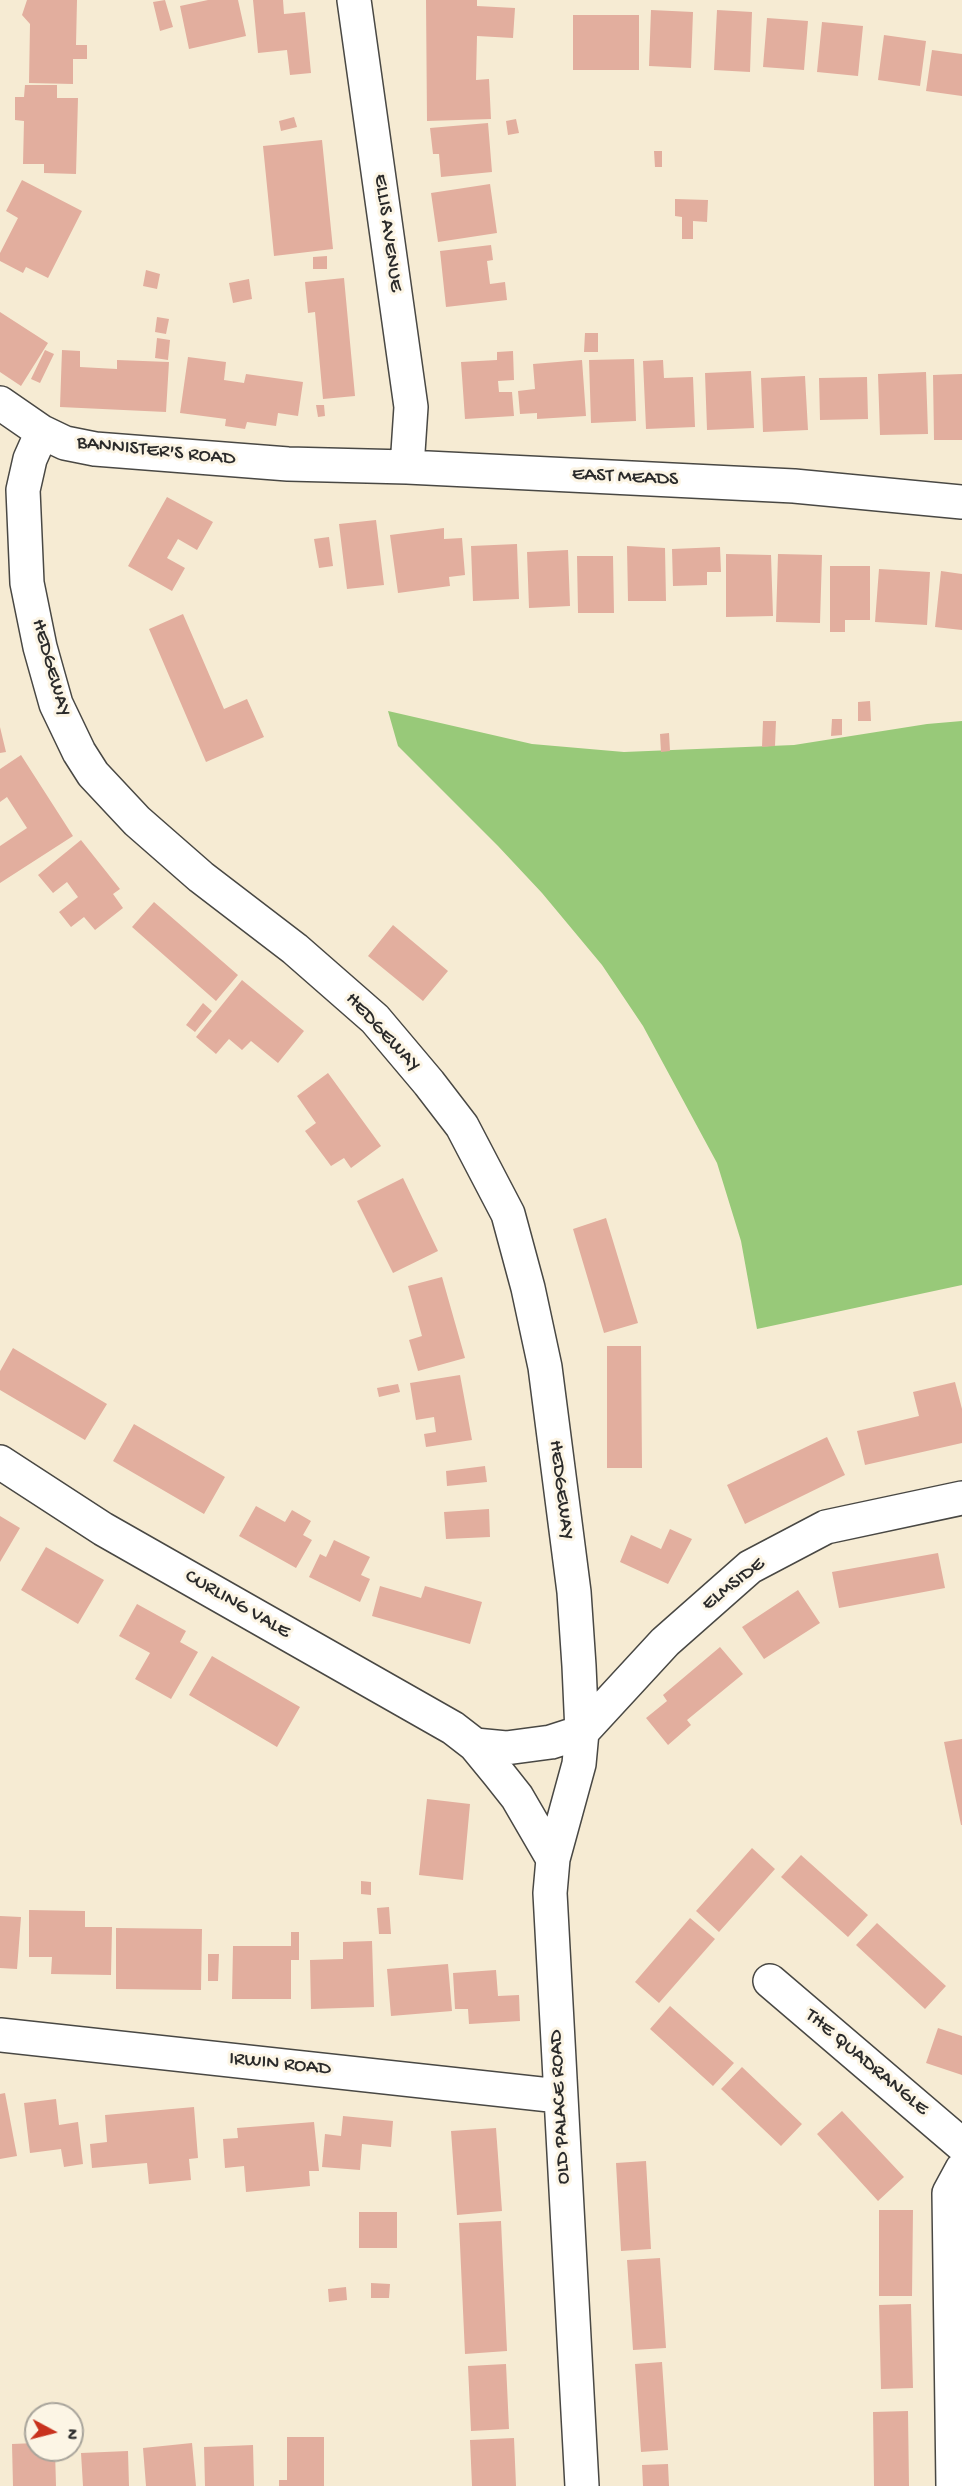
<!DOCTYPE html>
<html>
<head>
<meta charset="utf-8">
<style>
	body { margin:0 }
	#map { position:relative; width:962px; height:2486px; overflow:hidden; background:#f6ebd3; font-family:"Gochi Hand",sans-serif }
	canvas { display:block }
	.north { position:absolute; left:24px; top:2402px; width:60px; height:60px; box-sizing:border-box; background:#fcf5e5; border:2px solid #a8a49b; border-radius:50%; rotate:97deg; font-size:16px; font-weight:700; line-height:24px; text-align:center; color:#2b2b2b }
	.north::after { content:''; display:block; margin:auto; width:21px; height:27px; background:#c8321e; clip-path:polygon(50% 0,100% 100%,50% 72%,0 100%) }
</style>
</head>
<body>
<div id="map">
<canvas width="962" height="2486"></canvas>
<div class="north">N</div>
</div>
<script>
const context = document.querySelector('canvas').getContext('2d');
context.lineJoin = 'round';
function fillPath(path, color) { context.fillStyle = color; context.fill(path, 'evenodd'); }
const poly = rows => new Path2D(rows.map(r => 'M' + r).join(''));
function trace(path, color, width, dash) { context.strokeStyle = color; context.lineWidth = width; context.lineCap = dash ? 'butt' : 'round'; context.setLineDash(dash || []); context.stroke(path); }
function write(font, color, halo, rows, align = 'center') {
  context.font = font + ' "Gochi Hand",sans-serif'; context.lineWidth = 6; context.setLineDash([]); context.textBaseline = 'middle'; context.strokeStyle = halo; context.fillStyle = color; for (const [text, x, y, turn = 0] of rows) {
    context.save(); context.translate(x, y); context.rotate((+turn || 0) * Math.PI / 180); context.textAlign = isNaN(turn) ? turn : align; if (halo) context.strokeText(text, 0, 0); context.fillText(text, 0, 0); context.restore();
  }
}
fillPath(poly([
	[388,711,532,744,624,752,794,745,927,724,962,721,962,1285,757,1329,741,1241,717,1163,643,1026,602,965,542,893,498,846,398,746]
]), '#98c979');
fillPath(poly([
	[27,0,77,0,76,45,87,45,87,59,73,59,73,84,29,83,30,24,22,15],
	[165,0,173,27,160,31,153,2],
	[208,0,238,0,246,36,189,49,180,6],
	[253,0,283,0,284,14,305,12,311,73,290,75,287,50,258,53],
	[426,0,477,0,477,6,515,8,513,38,477,36,476,80,489,79,491,119,427,121],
	[651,10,693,12,691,68,649,66],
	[717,10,752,12,750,72,714,70],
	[573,15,639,15,639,70,573,70],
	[767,18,808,21,804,70,763,67],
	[822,22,863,26,858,76,817,72],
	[884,35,926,41,920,86,878,80],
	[932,50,962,54,962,96,926,91],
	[25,85,57,85,57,98,78,98,76,174,44,173,44,164,23,164,24,121,15,120,15,97,24,97],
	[294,117,297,127,281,131,279,121],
	[516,119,519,133,508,135,506,121],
	[488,123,492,172,441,177,439,154,433,154,430,128],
	[322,140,333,249,274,256,263,146],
	[654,151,662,151,662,167,655,167],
	[22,180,82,211,48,278,26,267,23,273,0,261,0,253,18,218,6,211],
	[490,184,497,233,438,242,431,193],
	[675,199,708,200,707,222,693,221,693,239,682,239,682,217,675,216],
	[491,245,493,260,487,261,490,284,505,282,507,300,446,307,440,251],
	[327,256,327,269,313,269,313,257],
	[146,270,160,274,157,289,143,286],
	[344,278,355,396,323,399,315,312,308,313,305,282],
	[249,279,252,299,233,303,229,283],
	[0,312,48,343,21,386,0,372],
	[157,317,169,319,166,334,155,332],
	[585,333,598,333,598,352,584,352],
	[157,338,170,340,168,360,155,358],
	[45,350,54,354,40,383,31,379],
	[62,350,80,351,80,367,117,369,117,360,169,362,166,412,60,407],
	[513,351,514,380,498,381,499,392,512,392,514,416,465,419,461,362,497,360,497,352],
	[188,357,226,362,224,380,244,383,246,374,303,382,298,416,278,413,276,426,247,422,245,429,225,426,226,419,180,413],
	[634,359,636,421,591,423,589,360],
	[582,360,586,416,537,419,537,413,520,414,518,391,535,389,533,364],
	[663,360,664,378,693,377,695,427,646,429,643,361],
	[751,371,754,428,707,430,705,373],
	[926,372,928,434,880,435,878,374],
	[962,374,962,440,934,440,933,375],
	[805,376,808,430,763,432,761,378],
	[867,377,868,419,820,420,819,378],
	[316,405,324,405,325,416,318,417],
	[167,497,213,522,197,550,178,539,167,558,185,568,172,591,128,566],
	[376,520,384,585,347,589,339,524],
	[444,528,444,539,462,538,465,575,449,577,450,586,398,593,390,535],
	[329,537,333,566,319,568,314,539],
	[517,544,519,599,473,601,471,546],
	[627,546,665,548,666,601,628,601],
	[720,547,721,572,707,572,707,585,673,586,672,549],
	[568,550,570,606,529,608,527,552],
	[726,554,771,555,773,616,726,617],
	[778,554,822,555,820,623,776,622],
	[577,556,613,556,614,613,578,613],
	[830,566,870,566,870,620,845,620,845,632,830,632],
	[879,569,930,572,927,625,875,622],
	[941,571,962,574,962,630,935,627],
	[183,614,224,709,247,699,264,737,206,762,149,629],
	[870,701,871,721,858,721,858,702],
	[832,719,842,719,842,735,831,736],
	[763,721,776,721,775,746,762,747],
	[0,727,6,752,0,753],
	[669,733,670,751,661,752,660,734],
	[21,755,73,836,0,883,0,846,27,828,7,797,0,802,0,769],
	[81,840,120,889,113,894,123,908,95,930,84,917,71,927,59,912,78,897,67,882,53,893,38,875],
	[154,902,238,975,216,1001,132,927],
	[393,925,448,971,423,1001,368,956],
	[242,980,304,1031,278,1063,251,1041,242,1050,229,1039,216,1054,196,1037],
	[203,1003,212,1011,195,1032,186,1025],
	[328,1073,381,1146,351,1168,344,1158,331,1166,305,1131,316,1123,297,1096],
	[403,1178,438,1251,393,1273,357,1201],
	[606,1218,638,1323,604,1333,573,1229],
	[442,1277,465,1358,418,1371,409,1340,422,1336,408,1286],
	[607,1346,641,1346,642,1468,607,1468],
	[13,1348,107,1404,85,1440,0,1390,0,1371],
	[460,1375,472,1440,426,1447,424,1434,436,1432,434,1417,416,1420,410,1383],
	[955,1382,962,1409,962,1443,865,1465,857,1431,919,1416,913,1392],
	[398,1384,400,1392,379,1397,377,1388],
	[134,1424,225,1477,204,1514,113,1461],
	[827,1437,845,1475,745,1524,727,1485],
	[485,1466,487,1482,447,1486,446,1471],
	[256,1506,285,1522,292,1510,311,1521,303,1535,312,1540,296,1568,239,1536],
	[489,1509,490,1537,446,1539,444,1512],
	[0,1516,20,1528,0,1562],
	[670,1529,692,1539,668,1584,620,1562,631,1535,661,1549],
	[334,1540,370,1557,361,1575,370,1579,360,1602,309,1577,320,1554,326,1557],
	[46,1547,104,1580,78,1624,21,1590],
	[938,1553,945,1588,839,1608,832,1572],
	[380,1586,421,1598,425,1586,482,1602,470,1644,372,1616],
	[798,1590,820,1623,764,1659,742,1627],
	[137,1604,186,1631,180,1642,198,1652,171,1699,135,1679,150,1653,119,1636],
	[720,1647,743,1674,687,1720,691,1725,668,1745,646,1718,667,1701,663,1695],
	[212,1656,300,1707,277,1747,189,1695],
	[962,1739,962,1825,961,1825,944,1742],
	[427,1799,470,1804,463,1880,419,1875],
	[752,1848,775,1869,719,1932,696,1911],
	[801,1855,868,1915,848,1937,781,1877],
	[361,1881,371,1882,371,1895,361,1894],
	[389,1907,391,1934,379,1934,377,1908],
	[29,1910,85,1911,85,1927,112,1927,111,1975,51,1974,52,1957,29,1957],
	[0,1916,21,1917,17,1969,0,1968],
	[690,1918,715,1939,659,2003,635,1982],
	[877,1923,946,1986,925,2009,856,1945],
	[116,1928,202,1929,201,1990,116,1989],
	[291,1932,299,1932,299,1960,291,1960,291,1999,232,1999,233,1946,291,1946],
	[372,1941,374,2007,311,2009,310,1960,343,1959,343,1942],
	[208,1954,219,1954,218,1981,208,1981],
	[448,1964,452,2011,391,2016,387,1969],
	[496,1970,498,1996,519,1995,520,2021,469,2024,468,2009,455,2009,453,1973],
	[670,2006,734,2063,713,2086,650,2029],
	[938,2028,962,2036,962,2075,926,2063],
	[742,2067,802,2124,781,2146,721,2089],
	[5,2093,17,2156,0,2159,0,2094],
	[56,2099,59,2125,78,2122,83,2164,64,2167,61,2149,30,2153,24,2103],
	[194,2107,198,2158,189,2159,191,2180,149,2184,147,2163,92,2168,90,2144,107,2142,105,2115],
	[842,2111,904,2177,878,2201,817,2134],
	[343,2116,393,2121,391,2147,362,2144,360,2170,322,2167,325,2134,341,2136],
	[314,2122,319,2171,309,2171,310,2186,246,2192,244,2166,225,2168,223,2139,238,2138,237,2128],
	[496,2128,502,2211,457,2215,451,2131],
	[646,2161,651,2249,621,2251,616,2163],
	[879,2210,913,2210,912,2296,879,2296],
	[359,2212,397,2212,397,2248,359,2248],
	[501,2221,507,2351,465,2354,459,2223],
	[660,2258,666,2348,633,2350,627,2260],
	[371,2283,390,2284,389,2298,371,2298],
	[346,2287,347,2300,329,2302,328,2289],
	[911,2304,913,2388,881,2389,879,2305],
	[662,2362,668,2450,641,2452,635,2364],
	[506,2364,509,2429,471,2431,468,2366],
	[908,2411,909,2486,874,2486,873,2412],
	[287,2437,324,2437,324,2486,279,2486,279,2480,287,2480],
	[514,2438,516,2486,472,2486,470,2440],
	[36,2443,36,2450,55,2450,56,2486,13,2486,12,2444],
	[192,2443,196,2486,146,2486,143,2448],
	[253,2445,254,2486,205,2486,204,2447],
	[128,2451,129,2486,83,2486,81,2453],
	[668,2464,669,2486,643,2486,642,2465]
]), '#e2ae9e');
const minor = poly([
	[354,0,411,407,407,467],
	[0,403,42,432,65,443,95,449,288,464,407,467,794,486,962,502],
	[42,432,30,459,23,490,27,583,40,647,56,704,79,752,93,774,137,821,201,877,295,949,375,1019,429,1083,462,1126,508,1214,528,1288,545,1367,574,1592,579,1666,582,1732,579,1764,553,1859,550,1893,582,2486],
	[0,1462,103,1529,453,1728,475,1745,498,1773,517,1797,553,1859],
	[475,1745,506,1748,551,1742,582,1732,665,1642,750,1567,826,1527,962,1498],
	[770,1981,962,2145],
	[0,2035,559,2096],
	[953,2486,949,2193,962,2169]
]);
trace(minor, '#494844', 36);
trace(minor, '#fff', 33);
write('20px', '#2b2b2b', '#fcf5e5', [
	["ELLIS AVENUE",387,233,82],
	["BANNISTER'S ROAD",156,452,6],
	["EAST MEADS",625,478,3],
	["HEDGEWAY",50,668,74],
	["HEDGEWAY",382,1033,47],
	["HEDGEWAY",560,1490,83],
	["ELMSIDE",734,1585,-38],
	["CURLING VALE",237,1605,30],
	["THE QUADRANGLE",866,2063,40],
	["IRWIN ROAD",280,2065,6],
	["OLD PALACE ROAD",561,2107,-93]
]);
</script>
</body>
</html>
